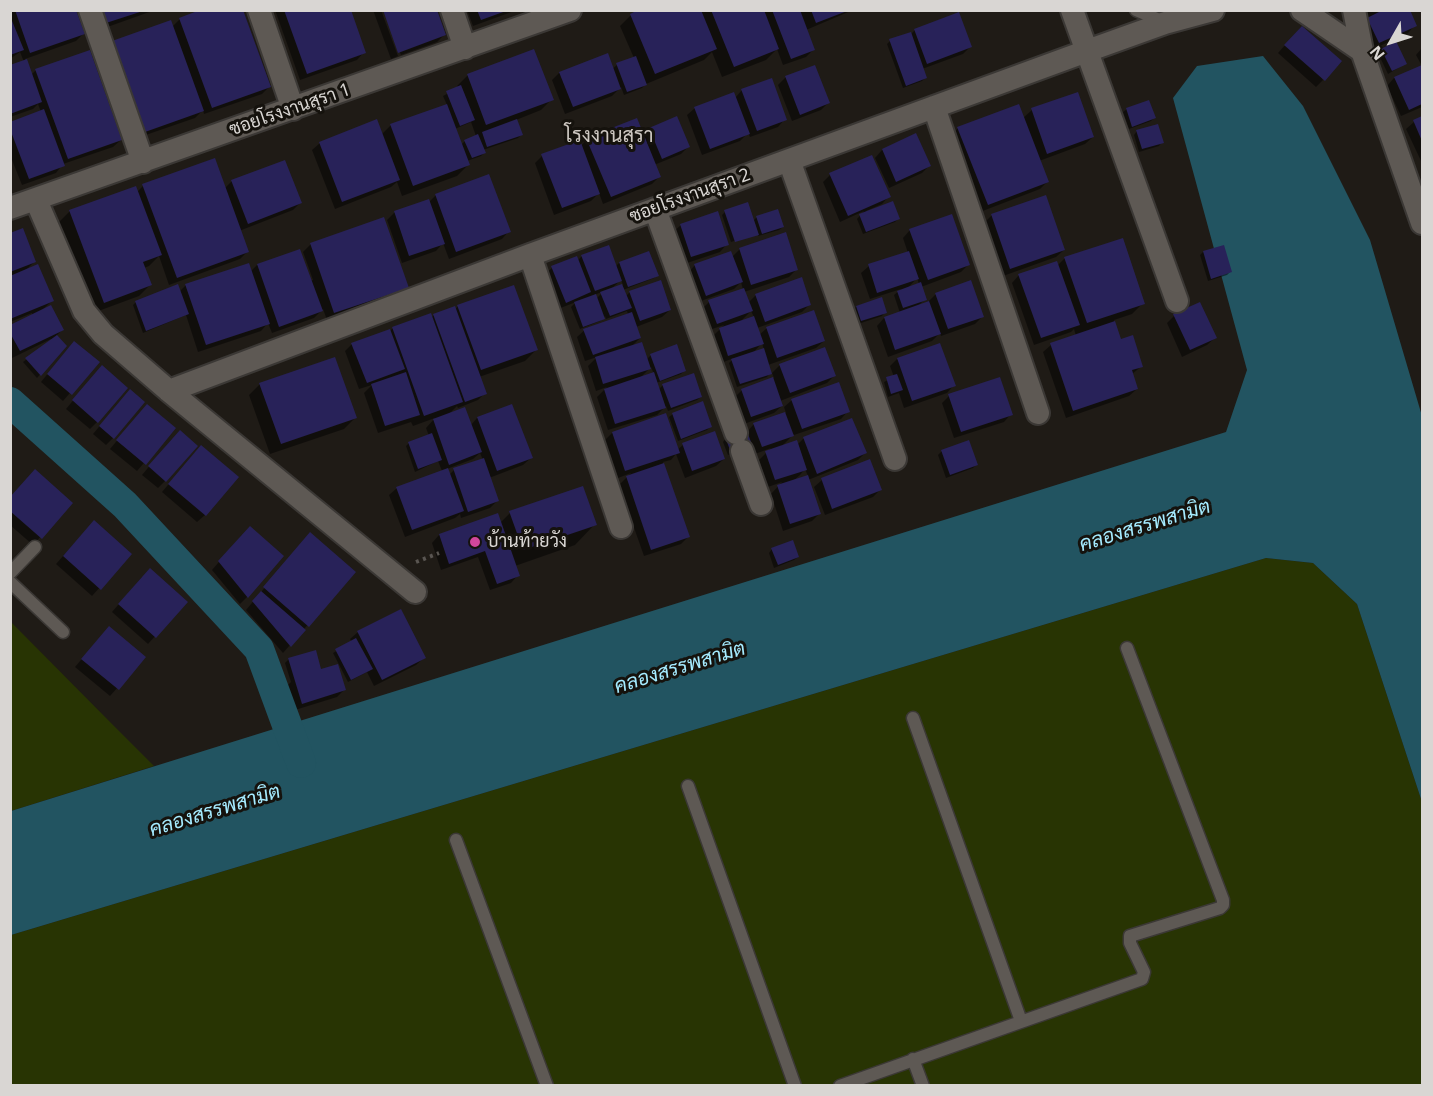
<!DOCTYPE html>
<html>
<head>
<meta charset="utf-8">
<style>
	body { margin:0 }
	#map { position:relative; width:1433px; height:1096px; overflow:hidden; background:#1f1b16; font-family:"Noto Sans",sans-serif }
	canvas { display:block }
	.frame { position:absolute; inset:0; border:12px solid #d9d6d3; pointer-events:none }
	.north { position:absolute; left:1361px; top:12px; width:60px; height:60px; -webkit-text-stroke:4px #15120d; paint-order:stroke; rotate:231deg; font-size:16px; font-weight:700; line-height:24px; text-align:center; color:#d9d6d3 }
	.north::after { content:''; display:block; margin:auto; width:21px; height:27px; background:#d9d6d3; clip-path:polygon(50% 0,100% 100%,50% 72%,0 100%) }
</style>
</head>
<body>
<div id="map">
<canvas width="1433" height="1096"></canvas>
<div class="frame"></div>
<div class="north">N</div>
</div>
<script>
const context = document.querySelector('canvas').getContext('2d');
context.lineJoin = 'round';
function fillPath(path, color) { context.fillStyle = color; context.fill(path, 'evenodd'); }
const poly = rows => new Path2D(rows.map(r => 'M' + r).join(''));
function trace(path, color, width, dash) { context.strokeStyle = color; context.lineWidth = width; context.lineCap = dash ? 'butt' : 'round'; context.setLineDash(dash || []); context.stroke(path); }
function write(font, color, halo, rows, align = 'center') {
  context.font = font + ' "Noto Sans",Sarabun,sans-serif'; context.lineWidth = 6; context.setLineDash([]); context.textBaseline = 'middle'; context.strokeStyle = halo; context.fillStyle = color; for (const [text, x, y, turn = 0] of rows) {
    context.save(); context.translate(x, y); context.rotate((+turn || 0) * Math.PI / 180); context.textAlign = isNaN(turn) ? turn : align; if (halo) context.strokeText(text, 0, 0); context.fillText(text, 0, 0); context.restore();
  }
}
fillPath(poly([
	[1266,558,1313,563,1357,604,1422,802,1422,1085,11,1086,11,935],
	[11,622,113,725,154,766,11,811]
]), '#283403');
fillPath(poly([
	[1263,56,1303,106,1370,240,1422,416,1422,802,1357,604,1313,563,1266,558,11,935,11,811,1226,432,1247,370,1173,98,1197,66]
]), '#225461');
fillPath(poly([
	[10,10,75,10,83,34,76,41,25,59,31,75,36,70,121,140,113,147,63,164,56,173,22,185,10,155,10,123,41,112,38,104,33,109,10,117,10,67,24,62,20,52,10,59],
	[92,10,155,10,99,30],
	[275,10,349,10,364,52,357,60,300,80],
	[373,10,381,10,398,56,391,59],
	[384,10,444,35,437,42,401,55],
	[467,10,517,10,473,26],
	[642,10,853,10,806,30,814,49,806,57,783,65,777,49,766,60,722,77,712,52,704,60,646,84,642,88,624,95,621,87,612,96,565,114,552,80,559,73,612,69,617,65,634,58,620,26,631,15],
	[1365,10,1408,10,1415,25,1408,33,1371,50,1360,27,1369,19],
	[180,19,269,87,262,94,204,114,203,110,195,118,137,138,106,50,172,27],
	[915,30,971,46,963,54,922,69,925,78,922,81,903,88,887,44,890,41,910,35],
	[1294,35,1323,80,1316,87,1278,53],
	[1422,48,1422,107,1401,116,1387,86,1394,78,1422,66,1416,55],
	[1382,50,1405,64,1388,74,1378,53],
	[468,75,552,99,541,110,516,120,521,135,518,138,483,150,484,153,481,156,467,161,468,165,457,176,402,196,397,182,391,187,335,209,312,150,320,143,381,135,391,125,447,105,443,96,458,88,457,86],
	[471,122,476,136,465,141,461,145,455,129],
	[786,77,828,103,821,110,792,121,778,85],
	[742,90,785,119,778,127,750,137,748,133,740,141,702,155,687,115,695,108,735,98],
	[1127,109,1154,118,1151,121,1129,129,1123,112],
	[1032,110,1093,137,1085,144,1039,161,1047,182,1040,189,980,212,951,136,958,128,1023,118],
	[1422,117,1422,163,1406,129,1414,122],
	[650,129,688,147,681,154,654,165,659,177,652,184,603,204,599,193,591,201,554,215,535,163,542,156,581,146,587,139,642,136],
	[1137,131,1162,142,1159,146,1139,152,1134,135],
	[916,135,930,165,922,173,889,188,875,158,882,150],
	[830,175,889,196,882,204,866,211,867,213,898,219,895,222,863,234,857,219,864,211,840,222,823,182],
	[232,181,300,203,293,210,239,231,247,252,240,259,169,285,159,256,149,266,144,268,150,285,139,296,93,313,59,222,70,211,137,192,143,186,224,189],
	[436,195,509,231,502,239,449,259,443,243,436,251,402,263,387,220,394,213,429,202],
	[777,211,783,227,779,230,758,236,758,234,755,234,731,242,722,215,725,212,753,221,756,218],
	[992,215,1064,250,1056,257,1003,276,985,222],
	[681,225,727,244,720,252,684,264,673,232],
	[910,230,968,265,961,272,921,287,925,299,918,306,928,302,936,294,982,317,975,324,941,336,940,333,932,341,888,357,877,326,884,318,900,313,894,295,901,289,870,299,861,273,869,266,908,253,903,238],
	[917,278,919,284,907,289],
	[10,234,35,261,25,271,52,301,41,311,62,330,56,336,65,346,37,378,23,362,52,340,51,339,12,358,10,354,10,326,33,316,32,313,10,322],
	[311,244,407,287,400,295,327,320,323,309,314,318,272,333,268,323,261,331,198,352,186,315,143,333,133,305,136,302,179,292,186,285,250,272,257,265,299,250,310,281,313,280,303,252],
	[740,249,796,270,789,277,744,292,748,303,756,295,810,304,802,312,757,328,759,335,767,328,824,341,816,348,768,365,770,373,767,377,737,387,729,363,734,358,721,363,712,337,724,325,709,330,702,309,709,302,743,290,741,282,734,289,698,302,688,273,695,265,732,257],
	[751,311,754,317,740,322],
	[762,343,764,350,752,354],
	[1203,252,1230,272,1227,275,1208,281,1200,255],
	[649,253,657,275,654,278,623,290,626,296,630,292,670,310,662,317,636,327,640,338,630,348,646,360,651,355,685,370,681,374,656,383,658,390,663,385,701,397,697,400,668,411,666,406,657,415,608,430,597,397,607,387,596,391,588,366,597,357,585,361,577,337,588,327,588,329,628,315,627,311,606,319,605,316,600,321,580,329,571,307,576,302,558,309,544,275,552,268,576,258,577,261,582,256,615,267,619,263],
	[621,280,623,285,610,290],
	[604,291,596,299,594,295],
	[651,367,654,374,639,379],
	[1065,258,1143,303,1132,314,1114,320,1120,341,1142,366,1132,374,1137,389,1129,396,1066,418,1043,352,1051,345,1076,336,1074,329,1071,332,1034,345,1012,283,1019,275,1057,266],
	[881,299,885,312,882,316,858,324,853,311,856,307],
	[458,306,536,350,525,361,479,377,485,393,478,400,458,408,457,406,448,415,471,425,477,418,511,406,531,458,523,465,489,478,497,501,490,508,461,518,460,514,455,518,405,537,389,495,397,488,442,471,438,461,415,472,406,446,409,443,429,436,426,428,435,418,413,426,411,422,378,433,364,393,372,385,359,389,345,351,352,344,389,332,392,329,430,315,431,318,434,315,455,310],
	[480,453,483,460,456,468,449,475,447,469,473,459],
	[1174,316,1215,338,1207,345,1182,357,1167,323],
	[67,350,97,362,63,401,41,382],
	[897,359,954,385,947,393,904,408,899,393,888,397,884,382,894,377,890,366],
	[780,365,834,376,827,383,780,401,782,406,774,413,744,424,735,397,742,390,774,378,772,373],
	[95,374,97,422,90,429,66,409],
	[260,384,355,418,344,429,270,454,249,395],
	[949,396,1011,414,1004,422,954,438,942,403],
	[123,398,113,438,106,445,93,434],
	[792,400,848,411,841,419,794,435,794,434,780,448,797,445,803,439,851,419,865,453,858,460,808,480,820,513,812,521,783,531,771,494,782,482,768,487,759,460,771,448,755,454,750,447,728,455,723,442,726,438,746,433,754,424,786,413,784,407],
	[805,469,808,476,793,481,800,475],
	[140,413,174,428,137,471,110,449],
	[673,414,710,427,707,430,678,441,669,417],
	[612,433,677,450,683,445,724,459,716,466,685,478,676,454,671,460,663,462,689,536,681,544,644,556,619,485,631,473,618,478,605,440],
	[172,439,165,481,158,488,142,475],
	[942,451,976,465,973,468,946,478,938,455],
	[194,454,205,515,197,522,162,492],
	[822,480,880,490,873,497,825,515,814,487],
	[10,498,71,503,33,545,10,525],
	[510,513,595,524,575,545,515,566,518,575,511,583,490,590,478,557,441,570,432,543,439,535,497,515,500,523],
	[87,529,130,554,92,596,56,564],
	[242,535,247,597,240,604,212,570],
	[303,542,354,572,283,653,246,610],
	[772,549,798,557,794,560,774,568,769,553],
	[142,577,186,602,148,644,112,612],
	[358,632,424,658,416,665,374,686,367,672,348,682,333,653,352,642,350,639],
	[102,635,144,658,110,696,75,667],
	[289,659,320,671,344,690,337,697,295,710,287,686,291,682,285,663]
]), '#0007');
trace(poly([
	[10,402,125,505,259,649,301,763]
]), '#225461', 30);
fillPath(poly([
	[15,10,76,10,85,34,30,53],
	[102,10,143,10,143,11,106,23],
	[200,10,243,10,271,87,212,108,179,18],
	[284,10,351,10,366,53,307,74],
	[383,10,437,10,446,35,398,53],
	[477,10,506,10,506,11,481,20],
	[638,10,701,10,717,49,655,74,630,14],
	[711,10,764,10,779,49,734,67],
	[772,10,800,10,815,50,791,59],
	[811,10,846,10,847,11,816,23],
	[1383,10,1410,10,1417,26,1379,43,1367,18],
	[959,12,972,47,927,64,914,29],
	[10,16,24,50,10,55],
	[171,20,204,111,145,132,112,41],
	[1302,26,1342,61,1325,81,1284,45],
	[911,32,927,78,906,86,889,39],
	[1396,41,1407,64,1392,71,1381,49],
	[534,49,554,100,486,125,467,74],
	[90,50,122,140,68,159,35,69],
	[608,53,621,89,573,107,559,72],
	[636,56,647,85,627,92,616,63],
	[27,59,42,102,10,114,10,65],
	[815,65,830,103,800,115,785,76],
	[1422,65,1422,104,1409,110,1394,77],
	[772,78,787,120,757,131,741,89],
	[461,85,475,120,460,126,446,91],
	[734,92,750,134,710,149,694,107],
	[1078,92,1094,137,1047,154,1031,108],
	[1149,100,1156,118,1132,127,1126,108],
	[447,104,470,165,413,186,390,124],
	[1019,104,1049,182,988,205,957,127],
	[44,109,65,166,29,179,10,129,10,122],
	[677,116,690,147,662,159,649,128],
	[1422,116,1422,141,1413,120],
	[637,118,661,177,611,197,586,138],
	[377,119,400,180,342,202,319,142],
	[517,119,523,135,487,147,482,132],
	[1158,124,1164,143,1142,149,1136,130],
	[916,133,931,166,896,182,882,149],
	[478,134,486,153,472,158,464,140],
	[580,140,600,194,562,208,541,154],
	[872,155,891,197,848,216,829,173],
	[215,158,249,252,177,278,142,184],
	[285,160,302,203,248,224,231,180],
	[489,174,511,232,456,252,435,194],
	[136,186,162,255,143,262,152,285,104,303,69,210],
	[1046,195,1065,250,1010,269,991,214],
	[429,199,445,244,409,256,394,211],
	[893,201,900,219,866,232,859,214],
	[748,202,759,235,735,242,724,210],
	[778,209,784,227,762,234,756,216],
	[718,211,729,245,691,257,680,224],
	[952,214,970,265,928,280,909,229],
	[384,217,409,288,334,313,310,243],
	[23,228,36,262,10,272,10,233],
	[786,232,798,270,751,285,739,248],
	[1123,238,1145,304,1087,323,1064,257],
	[609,245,622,281,595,291,581,255],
	[1224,245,1232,272,1211,279,1203,251],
	[300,249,323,311,279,327,257,264],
	[649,251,659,276,628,287,619,262],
	[731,251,743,282,706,296,694,264],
	[909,251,919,279,877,293,868,264],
	[577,256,591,292,566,303,551,266],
	[1057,261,1080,325,1041,338,1018,274],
	[249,263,270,324,206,345,185,284],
	[38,264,54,301,10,319,10,276],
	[802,277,811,305,765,322,755,294],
	[661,280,671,310,640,321,629,291],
	[971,280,984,317,948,329,935,293],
	[921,282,927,300,903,308,897,291],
	[178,284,189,314,146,331,135,301],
	[622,284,632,308,610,316,600,292],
	[514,285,538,350,481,370,457,305],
	[744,288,753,311,717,324,708,300],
	[596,294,605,319,583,327,574,302],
	[882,297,887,313,861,321,856,306],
	[929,301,941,334,895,350,884,317],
	[1200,302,1217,338,1190,350,1173,314],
	[51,305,64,330,20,351,10,333,10,325],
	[455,306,487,394,465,402,433,314],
	[814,310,825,341,777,358,766,327],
	[632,312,641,338,593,355,583,329],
	[431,313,463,402,424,416,392,327],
	[754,316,764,344,728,356,719,328],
	[1115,321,1121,339,1133,335,1143,367,1132,370,1138,389,1073,411,1050,343],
	[390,329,405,369,367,383,351,343],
	[57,335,67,346,41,376,25,358],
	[74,341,100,362,72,395,47,374],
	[642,342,651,369,603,384,595,357],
	[940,343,956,386,912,401,897,358],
	[677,344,686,371,660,381,650,354],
	[825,347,836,376,790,393,779,364],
	[764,348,772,374,740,384,731,359],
	[335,357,357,418,281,444,259,383],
	[102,365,128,388,98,423,72,400],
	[406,372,420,415,385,426,371,384],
	[654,372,666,408,615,424,604,389],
	[694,373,702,397,671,408,662,384],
	[897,374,903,390,891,394,886,377],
	[773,377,783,406,751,417,741,389],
	[1000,377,1013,415,961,432,948,394],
	[839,382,850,412,802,429,791,399],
	[130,389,145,402,114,439,99,426],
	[703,401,712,427,681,439,672,413],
	[147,404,176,428,146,465,116,440],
	[512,404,533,458,497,471,477,417],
	[465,407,482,452,449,465,433,419],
	[785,412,794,436,762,447,753,423],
	[666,413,680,453,625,471,612,432],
	[852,418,867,453,817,474,803,437],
	[746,429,753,447,732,455,725,437],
	[180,430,198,446,166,482,148,466],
	[715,431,725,459,692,471,682,443],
	[432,433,442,460,418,469,408,442],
	[797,440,807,470,775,480,765,451],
	[969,440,978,465,950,475,941,450],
	[201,445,239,477,206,516,168,484],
	[484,458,499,501,468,512,453,468],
	[870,459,882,490,832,509,821,478],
	[664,463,690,537,651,550,626,476],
	[448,468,464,511,412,530,396,487],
	[35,469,73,503,42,539,10,511,10,497],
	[808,475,821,514,790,524,777,485],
	[583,486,597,525,523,550,509,511],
	[498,513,520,576,497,584,485,551,449,564,439,534],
	[94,520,132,554,101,590,63,556],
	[250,526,284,556,248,598,218,561],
	[310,532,356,572,309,627,263,587],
	[793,540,799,557,778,565,771,548],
	[150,568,188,602,156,638,118,604],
	[261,591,306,630,291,647,252,601],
	[401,609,426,658,382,680,357,631],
	[109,626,146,657,119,690,81,659],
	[356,638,373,669,351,680,335,649],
	[316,650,321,669,338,664,346,690,302,704,288,658]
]), '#282259');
const service = poly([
	[1136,10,1164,22],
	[10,573,35,547],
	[10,582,63,632],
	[913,718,1021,1021],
	[688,786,795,1086],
	[456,840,547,1086],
	[913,1059,923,1086],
	[840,1086,1142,979,1144,972,1130,943,1130,936,1220,908,1223,905,1223,900,1127,648]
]);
const minor = poly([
	[90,10,143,162],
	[259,10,293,109],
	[452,10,465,48],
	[1072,10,1177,301],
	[1302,10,1362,51,1422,223],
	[1354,10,1362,51],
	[934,107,1038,413],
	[789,160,895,459],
	[36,200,84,311,103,334,169,391,415,592],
	[10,208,570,10],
	[655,209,736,433],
	[530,255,621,527],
	[169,391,530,255,1087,51,1165,23,1213,10],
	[742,451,761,504]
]);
trace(service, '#3b3835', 15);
trace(minor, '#3b3835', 26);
trace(poly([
	[416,562,439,553]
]), '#595551', 4, [3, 4.5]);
trace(service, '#5e5954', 12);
trace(minor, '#5e5954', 22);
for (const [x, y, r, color] of [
	[475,542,6,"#d1479c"]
]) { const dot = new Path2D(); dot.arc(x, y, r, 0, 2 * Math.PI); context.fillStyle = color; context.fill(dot); trace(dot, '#15120d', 2); }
write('18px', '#d9d6d3', '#15120d', [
	["ซอยโรงงานสุรา 1",290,110,-19],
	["ซอยโรงงานสุรา 2",690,196,-20]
]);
write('18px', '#d9d6d3', '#15120d', [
	["บ้านท้ายวัง",487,542]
], 'left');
write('20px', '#cec8c2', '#15120d', [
	["โรงงานสุรา",609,136]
]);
write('italic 20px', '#a5ebff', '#15120d', [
	["คลองสรรพสามิต",1145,526,-17],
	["คลองสรรพสามิต",680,668,-17],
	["คลองสรรพสามิต",215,811,-17]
]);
</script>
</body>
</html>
